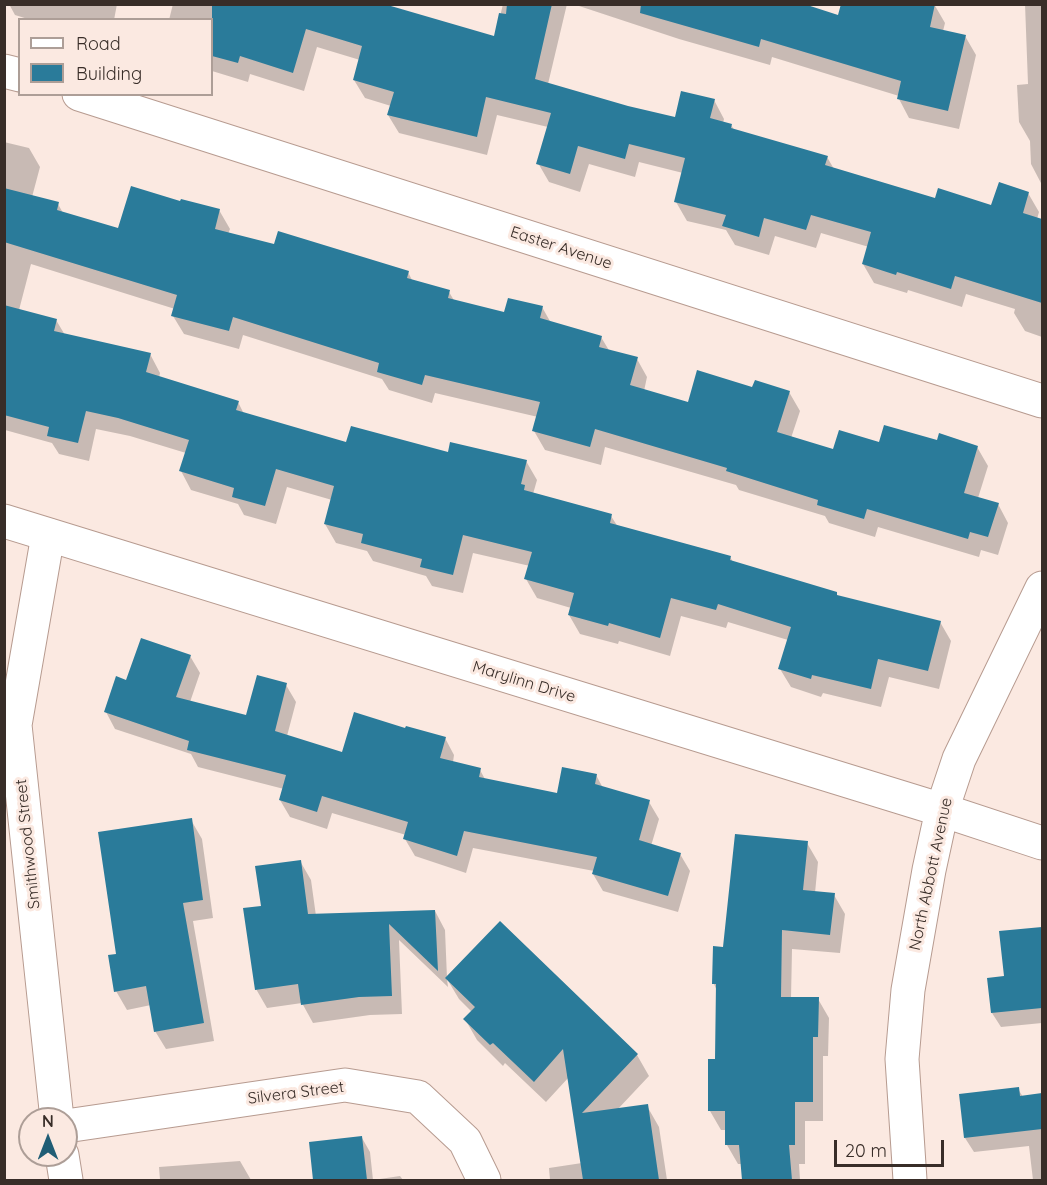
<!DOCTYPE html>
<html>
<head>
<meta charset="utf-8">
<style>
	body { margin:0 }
	#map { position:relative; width:1047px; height:1185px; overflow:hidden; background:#fbe9e1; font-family:Quicksand,sans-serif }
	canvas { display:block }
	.frame { position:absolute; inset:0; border:6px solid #382d28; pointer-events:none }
	.legend { position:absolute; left:18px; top:18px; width:195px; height:78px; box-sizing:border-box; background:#fbe9e1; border:2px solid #ad9e97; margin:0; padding:8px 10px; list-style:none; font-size:18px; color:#382d28 }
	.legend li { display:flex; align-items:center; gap:12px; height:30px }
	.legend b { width:30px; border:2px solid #ad9e97 }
	.north { position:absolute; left:18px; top:1107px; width:60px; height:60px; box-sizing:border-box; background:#fbe9e1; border:2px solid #ad9e97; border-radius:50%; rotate:0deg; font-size:16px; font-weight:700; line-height:24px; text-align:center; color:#382d28 }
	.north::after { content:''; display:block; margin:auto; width:21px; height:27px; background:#205d75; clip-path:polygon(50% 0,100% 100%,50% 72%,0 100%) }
	.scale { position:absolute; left:834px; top:1140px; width:110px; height:27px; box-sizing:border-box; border:3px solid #382d28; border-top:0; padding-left:8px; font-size:18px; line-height:21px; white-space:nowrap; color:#382d28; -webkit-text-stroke:4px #fbe9e1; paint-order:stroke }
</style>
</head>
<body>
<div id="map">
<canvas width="1047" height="1185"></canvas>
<div class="frame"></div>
<ul class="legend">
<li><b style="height:8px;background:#fff"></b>Road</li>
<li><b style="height:16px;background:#2a7b9a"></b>Building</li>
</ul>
<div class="north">N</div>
<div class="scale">20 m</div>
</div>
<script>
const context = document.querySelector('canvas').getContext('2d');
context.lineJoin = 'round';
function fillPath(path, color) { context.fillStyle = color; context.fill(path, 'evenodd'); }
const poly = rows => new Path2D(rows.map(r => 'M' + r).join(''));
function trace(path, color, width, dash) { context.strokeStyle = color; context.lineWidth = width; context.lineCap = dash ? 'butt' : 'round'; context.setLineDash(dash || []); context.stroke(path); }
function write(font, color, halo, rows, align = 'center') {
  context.font = font + ' Quicksand,sans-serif'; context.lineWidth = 6; context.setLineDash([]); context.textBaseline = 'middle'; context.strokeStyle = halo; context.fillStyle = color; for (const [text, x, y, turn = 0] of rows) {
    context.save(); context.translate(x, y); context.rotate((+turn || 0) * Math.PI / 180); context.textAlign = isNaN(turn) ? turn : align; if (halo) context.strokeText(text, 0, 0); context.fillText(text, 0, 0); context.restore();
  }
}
fillPath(poly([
	[9,4,117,4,114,20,31,20,15,15],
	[173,4,359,4,495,38,503,4,567,4,548,84,627,107,676,118,714,100,724,119,723,123,731,125,735,131,827,157,834,169,936,200,992,207,1028,193,1039,212,1037,219,1042,220,1042,337,1025,331,1014,313,1015,309,966,294,962,307,908,290,907,293,874,283,863,264,869,247,821,233,816,248,775,236,769,255,735,245,726,230,687,221,676,202,683,173,639,162,635,177,589,164,580,192,549,182,538,163,548,127,497,115,487,155,399,133,388,115,391,106,365,98,354,80,360,60,317,47,304,91,250,74,248,82,212,71,212,20,169,20],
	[573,4,782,4,839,16,934,4,945,23,943,31,965,36,976,55,959,129,909,118,899,99,899,96,772,57,770,65,679,39],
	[1025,4,1042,4,1042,185,1031,164,1030,141,1019,122,1017,85,1028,84],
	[4,142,29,148,40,167,32,197,58,204,63,213,119,230,181,203,219,210,230,229,228,234,275,246,408,272,413,282,449,292,455,302,505,313,542,307,551,323,601,337,610,352,637,359,647,377,644,391,689,404,753,389,789,392,800,411,791,438,834,451,880,444,938,442,977,447,988,466,978,498,998,504,1008,523,998,555,981,550,979,557,878,527,875,537,829,523,825,516,739,490,736,485,605,447,601,465,545,450,534,431,538,417,435,393,432,403,389,390,382,379,243,335,239,349,184,334,173,316,175,309,31,264,19,310,56,320,65,335,150,354,160,373,159,378,238,402,244,414,347,443,526,461,537,480,533,494,611,516,618,527,730,557,733,562,836,593,838,597,940,622,951,641,939,689,889,677,881,707,823,693,821,697,791,687,780,669,788,640,728,622,726,628,681,616,670,656,619,641,618,644,580,634,569,615,571,608,537,598,526,579,530,566,473,553,463,593,432,586,426,576,373,561,367,551,336,543,325,524,332,500,287,487,276,524,244,515,238,504,191,490,181,471,186,453,130,436,96,429,89,461,59,454,52,443,5,430],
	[190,656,200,673,190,702,247,717,286,685,296,702,287,736,343,754,407,730,445,738,454,755,453,762,480,770,486,781,558,795,596,775,603,788,649,802,659,819,651,846,680,854,690,871,678,912,603,891,593,874,594,871,473,848,466,873,415,856,405,839,406,835,332,813,327,829,290,817,280,800,284,789,198,767,191,754,115,729,106,712,127,682],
	[191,820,202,839,213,918,193,921,214,1041,166,1049,155,1031,151,1005,127,1010,116,991,118,955],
	[807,843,818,862,815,893,834,895,845,914,840,953,792,949,791,999,818,999,829,1018,828,1056,823,1056,823,1121,805,1121,805,1164,799,1164,800,1180,743,1180,742,1164,738,1164,727,1145,727,1130,721,1130,710,1111,717,1060,717,991,714,984,714,948,725,948],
	[300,861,311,880,316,916,435,911,445,930,447,978,637,1055,649,1076,617,1110,647,1106,659,1127,667,1180,550,1180,549,1168,582,1163,569,1077,546,1102,505,1063,503,1066,477,1040,465,1019,472,1012,459,999,447,979,448,987,399,940,402,1014,370,1015,313,1023,302,1003,267,1008,256,989,262,907],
	[1042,928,1042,1023,1001,1027,992,1013,989,979,1006,977,1001,933],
	[1018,1089,1023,1097,1042,1095,1042,1180,1033,1180,1029,1146,974,1152,965,1138,960,1095],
	[362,1138,370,1152,373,1180,400,1176,403,1180,315,1180,311,1143],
	[240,1161,251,1180,160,1180,159,1167]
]), '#0003');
fillPath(poly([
	[212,4,384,4,494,36,499,13,506,14,507,4,552,4,535,79,628,106,675,117,681,91,715,99,710,118,732,124,731,128,828,156,825,165,935,198,938,188,991,205,999,182,1029,192,1023,213,1042,219,1042,303,955,276,951,289,897,272,896,275,862,264,871,232,811,215,806,230,764,218,759,237,722,226,726,215,674,202,685,158,629,144,625,159,578,146,570,174,536,164,551,113,486,97,477,137,387,115,394,92,353,80,362,46,306,29,293,73,240,56,238,63,212,56],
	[641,4,804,4,838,15,841,4,935,4,930,27,966,35,948,111,897,99,901,81,761,39,759,47,640,13],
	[131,186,180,201,181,199,220,209,215,229,274,244,278,231,409,271,407,278,450,290,448,298,504,312,508,298,543,306,540,318,602,336,599,347,638,357,630,385,688,402,697,370,752,387,755,380,790,391,777,432,833,449,839,430,879,442,884,425,937,440,939,433,978,446,964,493,999,503,988,537,970,532,968,539,867,509,864,519,817,505,818,500,726,471,727,468,595,429,590,447,532,431,540,402,425,375,422,385,377,372,379,363,233,317,229,331,171,316,177,295,4,242,4,188,59,202,57,210,118,228],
	[4,305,57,319,54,331,151,353,146,372,239,401,236,410,346,442,351,426,448,452,450,442,527,460,521,484,525,485,524,490,612,514,610,523,731,556,730,560,837,592,837,595,941,621,928,671,878,659,871,689,812,675,811,679,778,669,791,627,718,604,716,610,671,598,660,638,609,623,608,626,568,615,574,593,524,579,532,552,463,535,453,575,420,567,422,559,361,543,363,534,324,524,334,486,276,469,265,506,232,497,234,488,179,471,189,440,118,418,86,411,78,443,47,436,49,427,4,415],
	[141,638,191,655,176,697,246,715,257,675,287,683,275,731,342,752,354,712,405,728,406,726,446,737,440,758,481,768,479,777,557,793,562,767,597,774,595,784,650,800,639,840,681,853,668,896,592,874,597,857,464,831,457,856,403,839,408,822,322,796,317,812,279,800,286,775,187,750,189,741,104,712,116,676,126,680],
	[192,818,203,900,183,903,204,1023,154,1032,146,986,114,992,108,955,116,954,98,832],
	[735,834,808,841,803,890,835,893,830,935,782,930,781,997,819,997,818,1037,813,1037,813,1102,795,1102,795,1145,789,1145,792,1180,742,1180,739,1145,725,1145,725,1111,708,1111,708,1059,715,1059,716,984,712,984,713,946,723,947],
	[301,860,308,914,435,910,438,971,389,924,392,996,359,997,301,1005,298,984,255,990,243,908,261,906,255,866],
	[500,921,638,1054,582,1113,648,1104,659,1180,583,1180,563,1049,534,1082,493,1043,490,1045,463,1019,475,1007,445,978],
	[1042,927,1042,1008,991,1013,987,978,1004,976,999,931],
	[1019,1087,1020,1096,1042,1093,1042,1129,964,1138,959,1094],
	[362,1136,367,1180,313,1180,309,1142]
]), '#2a7b9a');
const street = poly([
	[4,71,20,75],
	[79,94,1042,401],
	[48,535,15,725,57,1119],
	[942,810,959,759,1042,588],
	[66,1126,345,1085,418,1097,465,1141,484,1180],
	[62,1155,66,1180]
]);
const secondary = poly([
	[4,521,942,810,1042,843],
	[910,1180,902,1059,908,990,929,870,942,810]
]);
trace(street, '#b79b90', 35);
trace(secondary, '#b79b90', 35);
trace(street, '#fff', 33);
trace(secondary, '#fff', 33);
write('16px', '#382d28', '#fbe9e1', [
	["Easter Avenue",561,248,18],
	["Marylinn Drive",524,682,17],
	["Smithwood Street",28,844,-96],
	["North Abbott Avenue",931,874,-78],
	["Silvera Street",296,1093,-7]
]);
</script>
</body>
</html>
